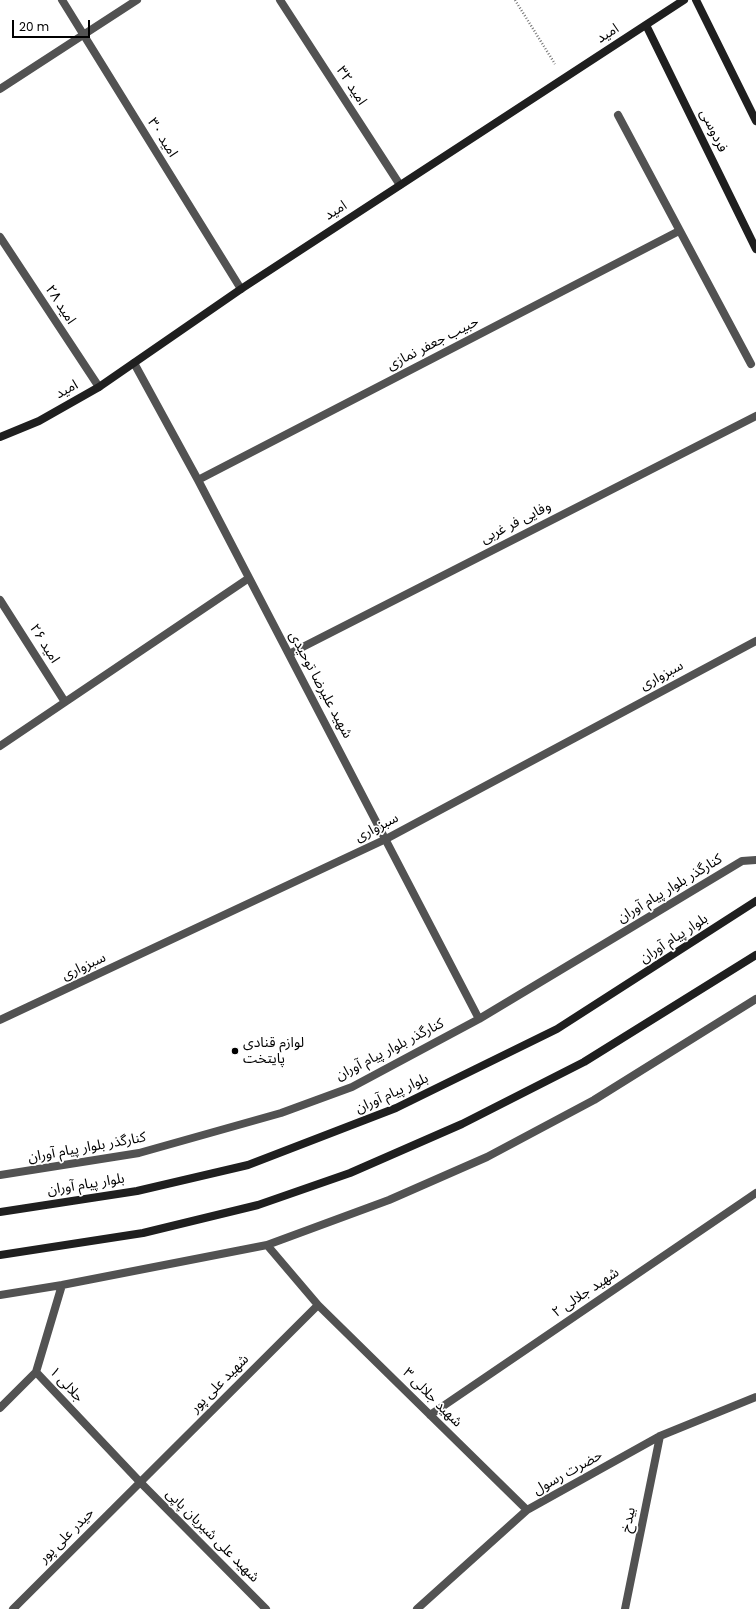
<!DOCTYPE html>
<html>
<head>
<meta charset="utf-8">
<style>
	body { margin:0 }
	#map { position:relative; width:756px; height:1609px; overflow:hidden; background:#fff; font-family:Poppins,sans-serif }
	canvas { display:block }
	.scale { position:absolute; left:12px; top:20px; width:78px; height:18px; box-sizing:border-box; border:2px solid #000; border-top:0; padding-left:5px; font-size:12px; line-height:14px; white-space:nowrap; color:#000; -webkit-text-stroke:3px #fff; paint-order:stroke }
</style>
</head>
<body>
<div id="map">
<canvas width="756" height="1609"></canvas>
<div class="scale">20 m</div>
</div>
<script>
const context = document.querySelector('canvas').getContext('2d');
context.lineJoin = 'round';
const poly = rows => new Path2D(rows.map(r => 'M' + r).join(''));
function trace(path, color, width, dash) { context.strokeStyle = color; context.lineWidth = width; context.lineCap = dash ? 'butt' : 'round'; context.setLineDash(dash || []); context.stroke(path); }
function write(font, color, halo, rows, align = 'center') {
  context.font = font + ' Poppins,"Noto Sans Arabic",sans-serif'; context.lineWidth = 3.5; context.setLineDash([]); context.textBaseline = 'middle'; context.strokeStyle = halo; context.fillStyle = color; for (const [text, x, y, turn = 0] of rows) {
    context.save(); context.translate(x, y); context.rotate((+turn || 0) * Math.PI / 180); context.textAlign = isNaN(turn) ? turn : align; if (halo) context.strokeText(text, 0, 0); context.fillText(text, 0, 0); context.restore();
  }
}
trace(poly([
	[515,0,555,64]
]), '#747474', 2.5, [1, 2]);
trace(poly([
	[62,0,241,289],
	[280,0,400,185],
	[0,89,137,0],
	[618,115,751,364],
	[0,237,99,387],
	[134,363,198,480,479,1019],
	[198,480,679,231],
	[0,600,65,702],
	[289,654,756,416],
	[0,746,249,578],
	[0,1020,386,839,756,641],
	[0,1175,139,1153,281,1113,352,1087,479,1019,742,861,756,860],
	[267,1245,318,1305,527,1510],
	[0,1295,62,1285,267,1245,389,1200,487,1157,594,1100,756,999],
	[36,1372,140,1482,266,1609],
	[0,1408,36,1372,62,1285],
	[430,1415,756,1193],
	[13,1609,318,1305],
	[417,1609,527,1510,660,1436,756,1397],
	[625,1609,660,1436]
]), '#525252', 8);
trace(poly([
	[696,0,756,121],
	[646,25,756,249],
	[0,437,39,421,99,387,241,289,684,0],
	[0,1212,137,1191,248,1165,396,1108,557,1029,756,901],
	[0,1255,143,1233,258,1205,350,1173,462,1124,584,1062,756,955]
]), '#1f1f1f', 8);
for (const [x, y, r, color] of [
	[235,1051,4,"#000"]
]) { const dot = new Path2D(); dot.arc(x, y, r, 0, 2 * Math.PI); context.fillStyle = color; context.fill(dot); trace(dot, '#fff', 1.5); }
write('14px', '#000', '#fff', [
	["امید",608,34,-33],
	["امید ۳۲",351,86,57],
	["فردوسی",713,131,64],
	["امید ۳۰",162,138,58],
	["امید",336,211,-33],
	["امید ۲۸",60,305,57],
	["حبیب جعفر نمازی",433,344,-27],
	["امید",67,390,-29],
	["وفایی فر غربی",516,523,-27],
	["امید ۲۶",44,644,58],
	["سبزواری",662,676,-28],
	["شهید علیرضا توحیدی",320,685,62],
	["سبزواری",377,828,-27],
	["کنارگذر بلوار پیام آوران",670,889,-31],
	["بلوار پیام آوران",674,939,-33],
	["سبزواری",84,967,-25],
	["کنارگذر بلوار پیام آوران",390,1050,-27],
	["بلوار پیام آوران",392,1094,-24],
	["کنارگذر بلوار پیام آوران",87,1148,-10],
	["بلوار پیام آوران",86,1185,-9],
	["شهید جلالی ۲",586,1293,-34],
	["شهید علی پور",220,1384,-45],
	["جلالی ۱",66,1385,47],
	["شهید جلالی ۳",432,1398,45],
	["حضرت رسول",568,1473,-29],
	["بیدخ",629,1520,-79],
	["حیدر علی پور",67,1536,-45],
	["شهید علی شیریان پاپی",212,1536,45]
]);
write('14px', '#000', '#fff', [
	["لوازم قنادی",243,1043],
	["پایتخت",243,1059]
], 'left');
</script>
</body>
</html>
